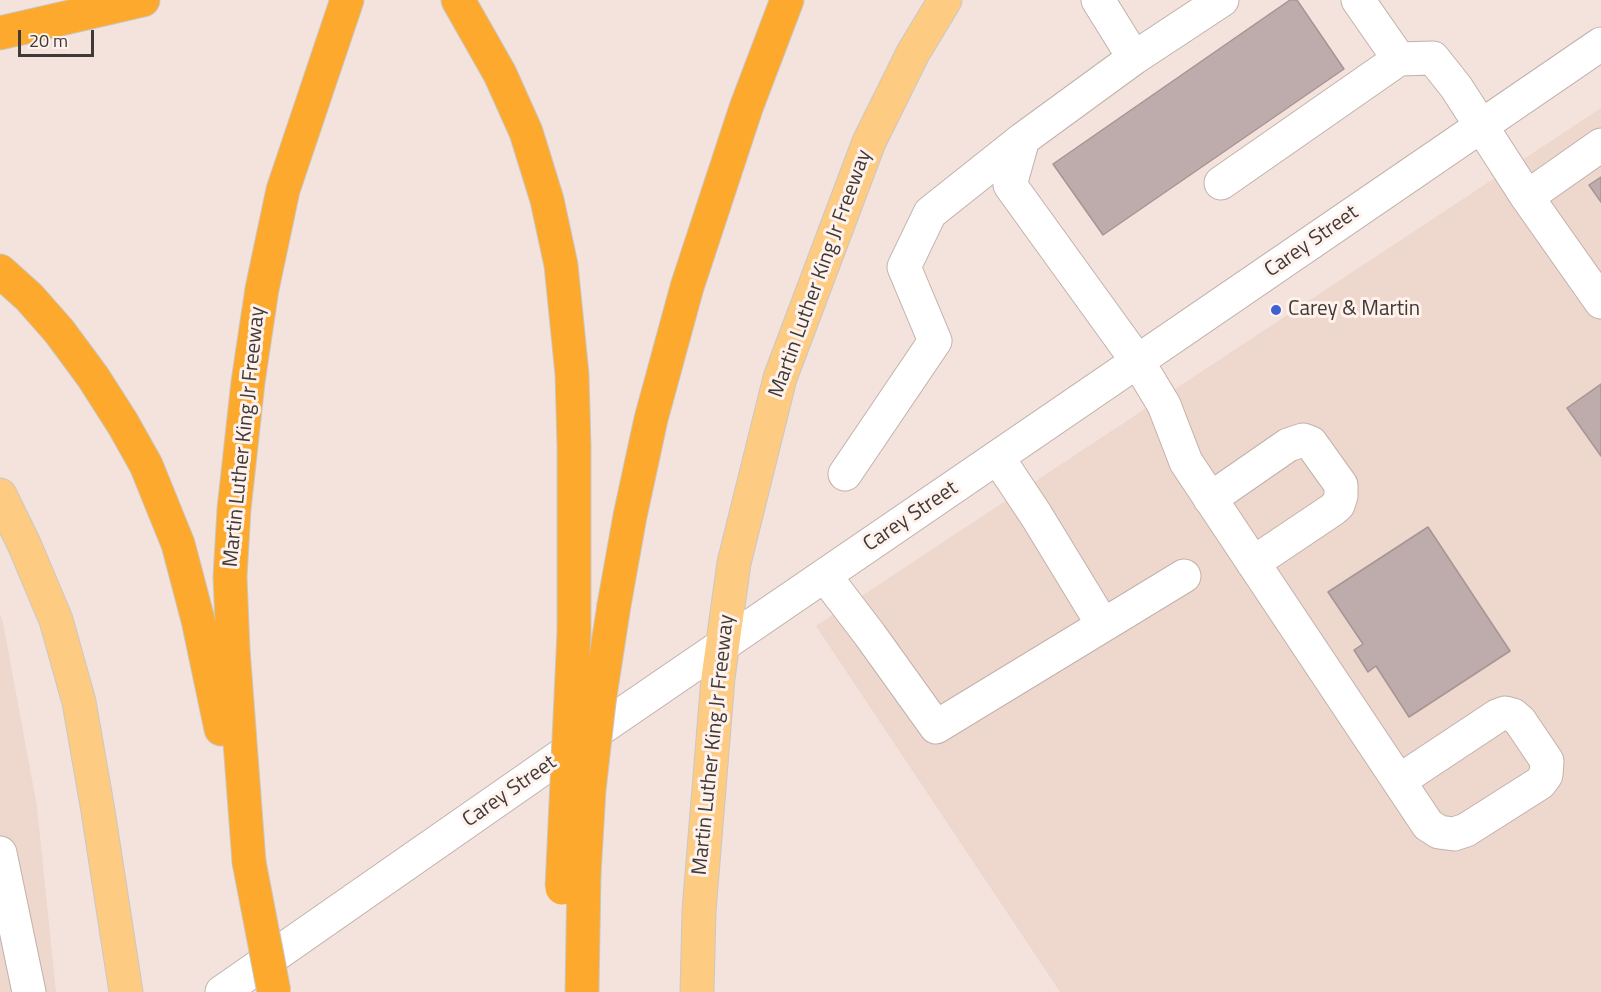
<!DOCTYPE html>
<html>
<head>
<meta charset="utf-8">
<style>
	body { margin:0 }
	#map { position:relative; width:1601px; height:992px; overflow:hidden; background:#f4e3dc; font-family:"Titillium Web",sans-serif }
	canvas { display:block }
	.scale { position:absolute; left:18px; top:30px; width:76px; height:27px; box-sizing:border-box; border:3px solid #403a37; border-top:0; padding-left:8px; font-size:18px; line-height:21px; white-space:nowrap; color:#403a37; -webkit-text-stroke:4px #fff1ec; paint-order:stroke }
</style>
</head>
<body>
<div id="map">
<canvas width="1601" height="992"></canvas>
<div class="scale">20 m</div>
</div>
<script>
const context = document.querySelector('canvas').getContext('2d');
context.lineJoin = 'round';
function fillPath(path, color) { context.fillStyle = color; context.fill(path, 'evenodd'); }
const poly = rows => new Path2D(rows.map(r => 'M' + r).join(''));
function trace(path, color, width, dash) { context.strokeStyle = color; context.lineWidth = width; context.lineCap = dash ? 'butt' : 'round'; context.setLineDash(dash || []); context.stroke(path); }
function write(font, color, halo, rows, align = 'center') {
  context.font = font + ' "Titillium Web",sans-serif'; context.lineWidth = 6; context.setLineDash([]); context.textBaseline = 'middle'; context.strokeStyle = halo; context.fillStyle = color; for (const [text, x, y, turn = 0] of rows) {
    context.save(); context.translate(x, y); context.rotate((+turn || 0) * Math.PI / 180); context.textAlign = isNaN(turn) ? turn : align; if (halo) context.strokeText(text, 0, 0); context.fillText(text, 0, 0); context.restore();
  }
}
fillPath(poly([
	[1601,108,1601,992,1060,992,816,626],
	[0,614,3,622,37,807,56,992,0,992]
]), '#eed7cc');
const building = poly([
	[1290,0,1297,0,1344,69,1103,235,1053,164,1290,0],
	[1601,177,1601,202,1589,185,1601,177],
	[1601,384,1601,456,1567,408,1601,384],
	[1428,527,1510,651,1409,717,1376,666,1368,672,1354,650,1363,644,1328,592,1428,527]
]);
fillPath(building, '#beacac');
trace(building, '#a69595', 1.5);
const minor = poly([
	[1098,0,1134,58,1023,139,1010,185,1138,362,1164,405,1186,462,1428,825,1439,832,1454,834,1466,830,1540,783,1546,775,1547,761,1520,721,1513,715,1505,713,1497,716,1399,781],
	[1358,0,1399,59,1433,58,1456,87,1527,197,1601,302],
	[1134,58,1222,0],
	[1221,183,1399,59],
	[1527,197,1601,145],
	[998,458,1036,515,1103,625],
	[845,474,935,341,904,267,930,213,1023,139],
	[1210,499,1288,445,1303,440,1311,443,1341,485,1341,496,1338,505,1332,510,1253,563],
	[825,576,870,635,936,727,1184,576],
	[0,853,29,992],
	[222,992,565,753,1601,44]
]);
const major = poly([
	[0,495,24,544,56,620,79,702,98,811,126,992],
	[697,992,699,911,718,678,734,563,780,378,869,142,913,53,945,0]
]);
const highway = poly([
	[458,0,500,74,526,132,547,200,561,265,572,374,574,446,574,632],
	[0,33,143,0],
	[0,271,29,297,59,331,93,377,123,424,146,465,178,544,198,620,221,729],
	[614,605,630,516,651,419,687,287,746,108,787,0],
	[249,862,233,649,230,577,234,509,248,382,262,289,283,190,347,0],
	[582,992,584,874]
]);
trace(minor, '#c2b1ab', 35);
trace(major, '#cac8c7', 35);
trace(highway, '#cac8c7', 35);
trace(minor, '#fff', 33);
trace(major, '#fdcb81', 33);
trace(highway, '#fca92d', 33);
const highwayBridge = poly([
	[249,862,274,992],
	[584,874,589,790,599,702,614,605],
	[562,888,574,632]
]);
trace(highwayBridge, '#cac8c7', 35, []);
trace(highwayBridge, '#fca92d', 33);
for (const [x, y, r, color] of [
	[1276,310,6,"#3b61d3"]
]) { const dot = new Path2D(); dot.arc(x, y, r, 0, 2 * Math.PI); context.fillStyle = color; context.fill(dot); trace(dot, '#fff1ec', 2); }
write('21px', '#403a37', '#fff1ec', [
	["Carey Street",1312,242,-35],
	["Martin Luther King Jr Freeway",821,274,-70],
	["Martin Luther King Jr Freeway",245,437,-84],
	["Carey Street",911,517,-34],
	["Martin Luther King Jr Freeway",714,745,-84],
	["Carey Street",510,792,-35]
]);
write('21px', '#403a37', '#fff1ec', [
	["Carey & Martin",1288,310]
], 'left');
</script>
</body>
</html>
